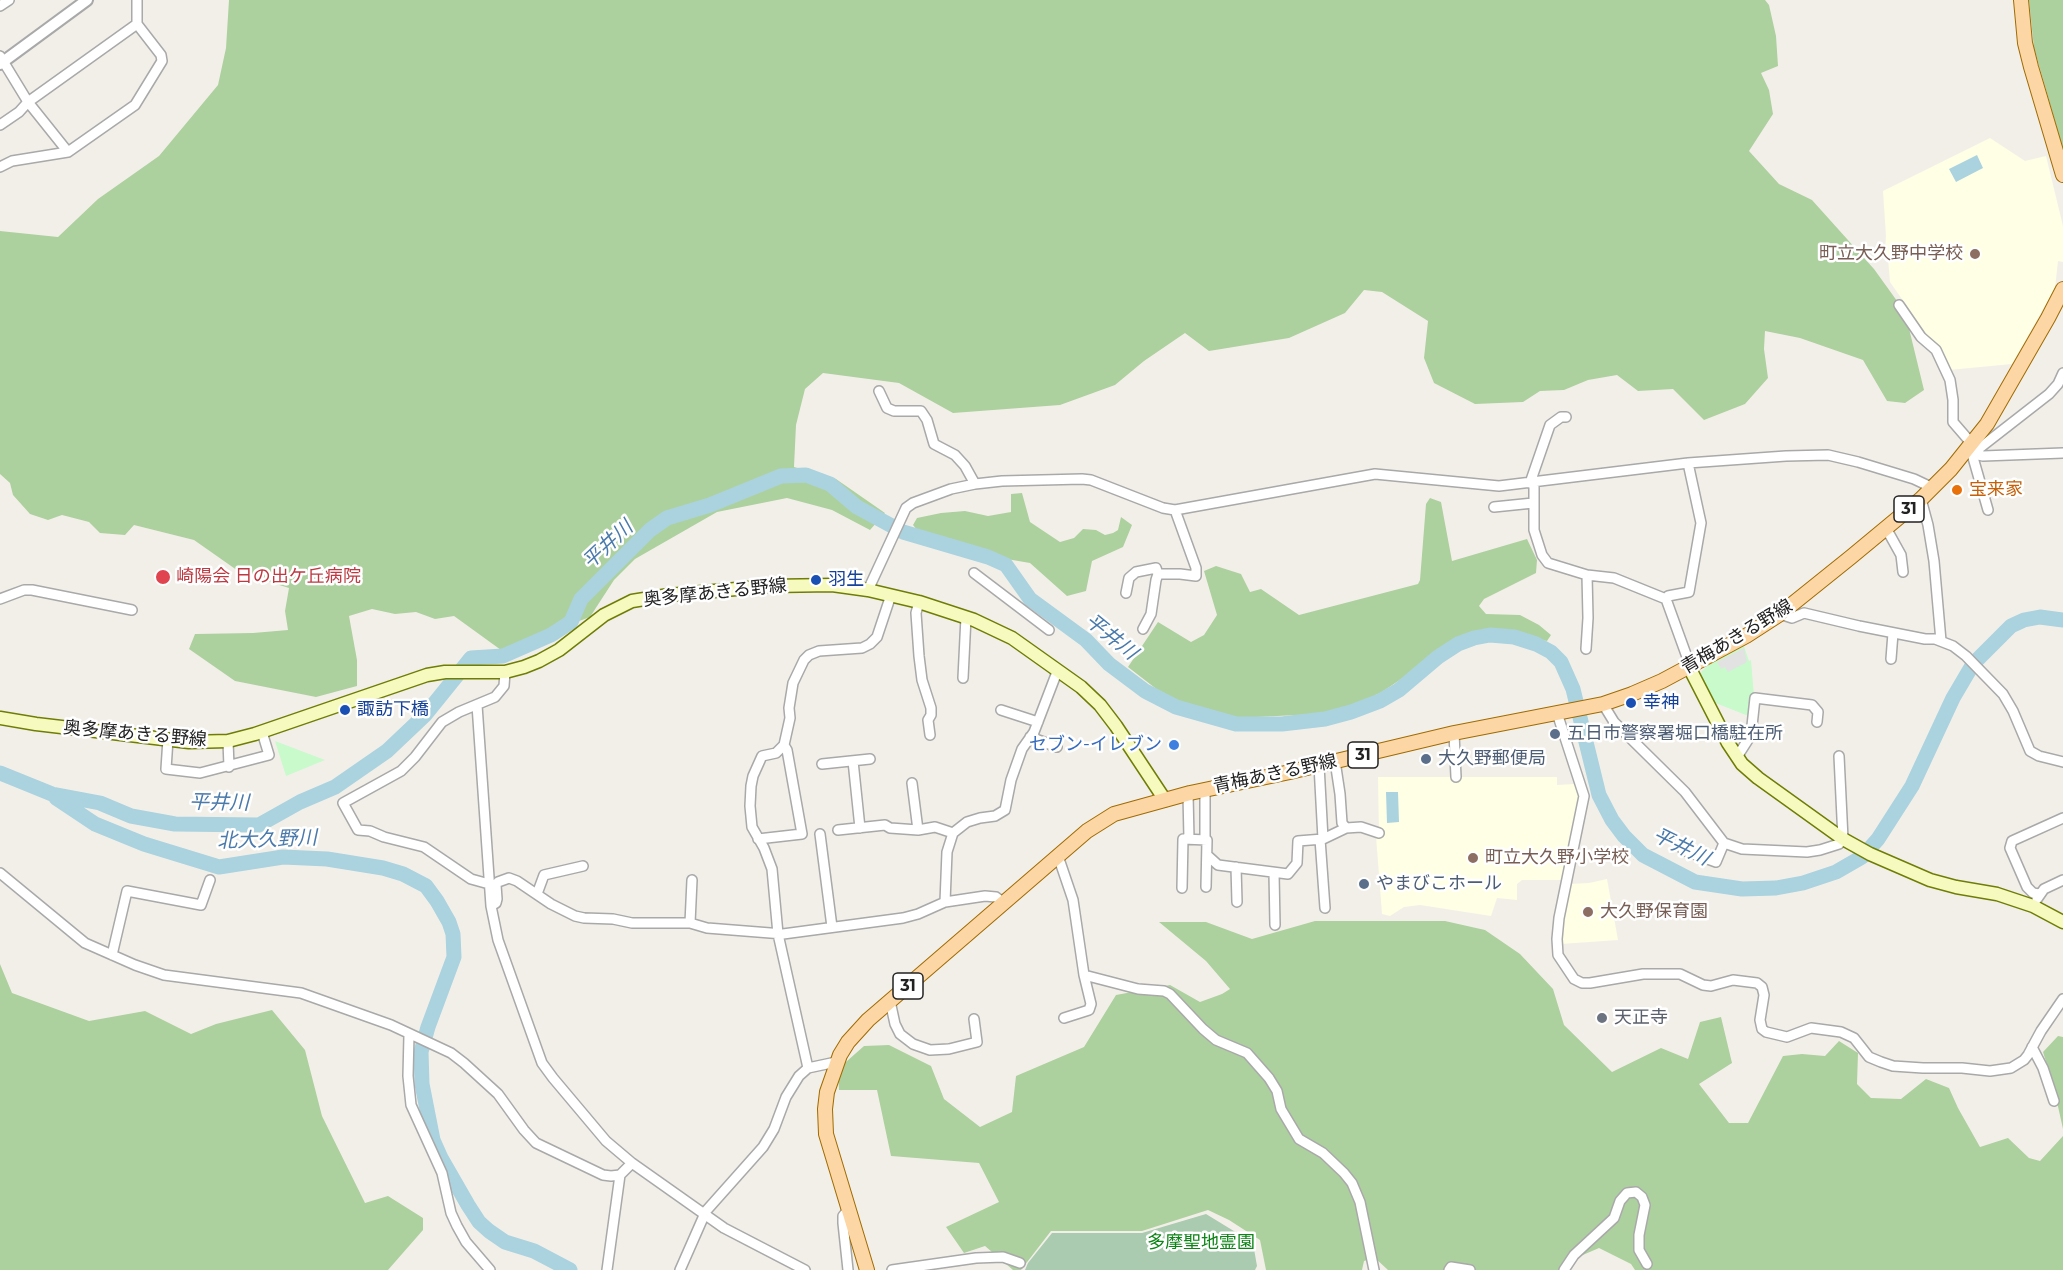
<!DOCTYPE html>
<html>
<head>
<meta charset="utf-8">
<style>
	body { margin:0 }
	canvas { display:block; background:#f2efe9 }
</style>
</head>
<body>
<canvas width="2063" height="1270"></canvas>
<script>
const context = document.querySelector('canvas').getContext('2d');
context.lineJoin = 'round';
function fillPath(path, color) { context.fillStyle = color; context.fill(path, 'evenodd'); }
const poly = rows => new Path2D(rows.map(r => 'M' + r).join(''));
function trace(path, color, width, dash) { context.strokeStyle = color; context.lineWidth = width; context.lineCap = dash ? 'butt' : 'round'; context.setLineDash(dash || []); context.stroke(path); }
function write(font, color, halo, rows, align = 'center') {
  context.font = font + ' Montserrat,"Noto Sans JP",sans-serif'; context.lineWidth = 5; context.setLineDash([]); context.textBaseline = 'middle'; context.strokeStyle = halo; context.fillStyle = color; for (const [text, x, y, turn = 0] of rows) {
    context.save(); context.translate(x, y); context.rotate((+turn || 0) * Math.PI / 180); context.textAlign = isNaN(turn) ? turn : align; if (halo) context.strokeText(text, 0, 0); context.fillText(text, 0, 0); context.restore();
  }
}
fillPath(poly([
	[1990,138,2025,161,2046,156,2063,226,2063,262,2058,261,2055,288,2012,364,1949,370,1942,351,1927,335,1890,282,1888,258,1885,250,1886,236,1883,191],
	[1378,777,1557,777,1557,785,1575,784,1581,800,1565,880,1522,880,1517,884,1517,900,1497,898,1491,916,1420,905,1404,907,1390,916,1382,914,1376,836,1379,836],
	[1607,879,1618,940,1561,944,1561,922,1570,884,1589,883]
]), '#ffffe5');
fillPath(poly([
	[229,0,1765,0,1769,5,1776,36,1778,66,1761,73,1769,90,1773,114,1749,151,1779,184,1812,200,1874,269,1905,312,1924,390,1905,403,1887,401,1863,360,1800,338,1765,331,1764,349,1768,378,1745,404,1704,420,1673,389,1638,391,1617,375,1588,380,1564,390,1540,391,1523,402,1475,404,1434,383,1424,358,1428,321,1382,292,1364,290,1345,313,1289,338,1209,351,1185,333,1144,361,1115,385,1060,405,953,413,899,383,823,373,805,389,796,425,794,467,836,479,885,513,870,530,832,510,787,498,717,512,635,559,614,580,590,617,501,650,454,616,435,619,416,612,395,614,372,609,349,616,357,660,357,686,316,697,235,681,189,649,195,634,253,633,288,630,285,611,289,588,241,573,194,540,134,525,125,535,100,533,89,522,62,515,48,520,30,514,13,495,10,483,0,474,0,231,58,237,98,199,159,156,218,85,226,48],
	[2029,0,2063,0,2063,149,2034,48],
	[1022,493,1030,522,1060,542,1074,538,1083,529,1096,530,1105,535,1113,533,1118,530,1121,517,1132,525,1123,547,1092,561,1086,591,1067,596,1030,563,995,557,917,530,913,525,917,518,941,513,965,511,988,516,1011,512,1011,494],
	[1430,498,1441,502,1452,561,1527,539,1537,560,1536,573,1484,599,1479,606,1486,614,1520,615,1539,625,1551,635,1547,641,1497,631,1447,648,1382,692,1339,713,1236,718,1168,698,1128,667,1158,622,1191,642,1204,635,1217,615,1204,571,1216,566,1241,574,1250,592,1261,589,1299,615,1418,584,1420,580,1426,504],
	[1315,921,1445,921,1485,930,1520,954,1553,989,1564,1025,1612,1072,1661,1048,1688,1059,1700,1022,1721,1017,1732,1063,1699,1084,1729,1123,1748,1123,1783,1056,1802,1054,1825,1056,1839,1041,1858,1053,1857,1084,1871,1098,1901,1099,1926,1079,1949,1088,1958,1108,1980,1147,2008,1138,2029,1158,2040,1161,2063,1136,2063,1270,1635,1270,1631,1264,1599,1248,1569,1261,1566,1270,1388,1270,1375,1258,1364,1261,1362,1270,1266,1270,1260,1240,1229,1220,1208,1210,1142,1231,1051,1231,1021,1270,1013,1270,985,1246,964,1253,946,1227,999,1202,979,1163,891,1156,877,1090,839,1090,838,1069,864,1046,889,1045,931,1066,944,1099,980,1127,1012,1112,1016,1076,1084,1047,1116,995,1170,985,1200,1002,1222,994,1230,989,1206,961,1159,922,1206,922,1252,939],
	[0,964,12,993,89,1021,145,1011,191,1034,216,1024,272,1010,305,1050,322,1116,365,1203,388,1196,423,1218,423,1230,388,1270,0,1270],
	[2058,1036,2063,1037,2063,1129,2053,1084,2043,1052]
]), '#add19e');
fillPath(poly([
	[1206,1214,1242,1236,1254,1249,1257,1266,1255,1270,1025,1270,1028,1263,1052,1233,1142,1233]
]), '#aacbaf');
fillPath(poly([
	[1744,646,1749,661,1751,660,1754,696,1751,717,1713,702,1700,676,1702,671,1708,665],
	[275,741,325,760,286,776]
]), '#c8facc');
fillPath(poly([
	[1744,648,1747,662,1728,672,1725,667,1721,669,1717,662]
]), '#e2e2e2');
fillPath(poly([
	[1977,155,1983,168,1956,182,1949,169],
	[1386,792,1398,792,1399,822,1387,823]
]), '#aad3df');
trace(poly([
	[0,773,52,794,100,803,131,816,175,824,259,825,300,802,335,787,387,751,425,715,471,658,503,656,551,635,571,622,581,599,650,530,667,518,710,505,781,476,806,475,830,484,857,507,903,532,988,557,1006,565,1030,599,1086,640,1109,664,1145,691,1176,707,1236,724,1282,724,1325,719,1351,712,1380,701,1399,690,1438,657,1458,644,1474,638,1490,635,1514,637,1536,644,1551,652,1561,662,1573,689,1599,795,1612,820,1624,836,1643,855,1695,882,1742,889,1776,888,1803,883,1836,872,1862,857,1878,839,1912,786,1953,698,1973,664,2011,626,2024,620,2040,617,2063,620],
	[56,798,95,824,144,844,219,867,283,857,327,859,383,868,403,874,426,886,437,901,449,922,453,934,454,957,428,1027,421,1052,422,1084,433,1140,441,1158,468,1205,479,1222,489,1231,505,1242,534,1251,570,1270]
]), '#aad3df', 15);
const minor = poly([
	[0,6,9,0],
	[0,56,28,102,68,152],
	[0,125,19,112,28,102,137,24],
	[0,167,12,161,68,152,135,105,162,61,161,55,137,24,137,0],
	[1899,305,1921,337,1936,350,1950,380,1953,400,1953,422,1972,444],
	[879,391,887,408,894,411,921,411,927,420,934,444,955,455,965,466,975,484],
	[1970,453,1983,456,2063,453],
	[1530,483,1550,425,1561,417,1566,417],
	[1534,483,1534,530,1542,555,1548,563,1587,575,1614,578,1666,599,1687,657,1689,667],
	[1921,499,1928,525,1934,561,1941,641],
	[1494,507,1533,503],
	[1988,510,1972,454,2049,394,2058,384,2063,373],
	[1886,528,1901,555,1903,572],
	[974,573,1049,630],
	[1158,574,1180,574,1196,576,1196,568,1175,510],
	[868,590,906,508,913,503,951,489,975,484,1002,481,1082,479,1091,480,1163,508,1175,510,1375,474,1499,486,1688,463,1786,456,1828,455,1858,462,1914,479,1933,488],
	[1126,593,1129,578,1136,572,1156,568,1158,574,1156,580,1151,614,1143,629],
	[0,599,24,590,32,590,132,610],
	[1666,599,1668,596,1689,592,1701,523,1688,463],
	[919,602,916,613,919,656,922,680,931,708,931,715,928,720,930,735],
	[1780,614,1792,618,1804,613,1859,626,1925,639,1935,639,1953,646,1966,656,2003,694,2013,711,2030,751,2039,756,2063,762],
	[1586,649,1588,618,1587,575],
	[1891,659,1893,633],
	[963,678,966,617],
	[1603,704,1614,722,1685,792,1724,843,1742,849,1807,852,1820,850,1839,844,1843,839,1839,756],
	[477,705,491,906,498,940,542,1063,553,1078,606,1141,632,1163,724,1228,805,1270],
	[1001,710,1038,722],
	[1557,713,1584,796,1559,918,1557,939,1558,955,1574,979,1582,983,1590,983,1643,974,1680,974,1703,985,1711,986,1733,980,1757,983,1762,987,1764,995,1760,1020,1762,1029,1766,1032,1787,1037,1811,1028,1841,1032,1854,1038,1869,1057,1881,1062,1893,1066,1923,1068,1962,1068,1990,1071,2011,1068,2024,1060,2028,1055,2041,1031,2063,999],
	[1454,733,1456,777],
	[1030,737,1057,747],
	[168,739,166,769,200,773,269,755,262,732],
	[228,741,229,767],
	[1737,757,1751,735,1755,698,1812,705,1818,712,1817,722],
	[853,761,860,828],
	[1335,761,1340,794,1342,823,1346,828],
	[822,764,870,759],
	[1319,765,1323,839],
	[912,783,918,830],
	[1188,794,1189,839],
	[838,830,885,825,890,828,918,830,935,827,953,833],
	[820,834,832,927],
	[758,839,802,834,787,750,784,745],
	[1320,839,1325,908],
	[1205,840,1205,790],
	[1683,850,1716,862,1724,843],
	[1207,855,1218,865,1288,874,1297,863,1298,841,1323,839,1346,828,1361,827,1379,833],
	[1058,856,1073,900,1084,975,1138,989,1164,991,1170,994,1203,1029,1216,1040,1247,1053,1269,1078,1277,1091,1281,1109,1299,1139,1323,1153,1344,1173,1352,1183,1360,1202,1374,1270],
	[1236,867,1237,902],
	[0,873,85,943,135,965,164,975,301,993,391,1025,451,1053,464,1063,498,1094,524,1130,536,1143,603,1175,611,1176,620,1175],
	[1274,873,1275,925],
	[489,884,471,879,424,847,384,837,370,831,358,830,343,803,401,771,415,757,442,722,459,712,495,697,504,686,505,672],
	[1182,888,1183,839,1207,840,1206,887],
	[537,894,544,875,583,866],
	[2039,894,2033,893,2027,887,2010,848,2012,841,2063,818],
	[2037,899,2044,889,2063,880],
	[945,902,947,852,953,833,967,822,980,818,995,816,1005,810,1011,780,1022,749,1034,732,1057,672],
	[491,906,496,903,497,899,496,885,498,882,509,878,517,881,551,904,575,916,584,918,613,919,632,923,690,923,707,928,783,934,903,918,918,914,945,902,985,896,996,897,1004,903],
	[690,923,692,880],
	[112,955,127,891,201,905,210,880],
	[890,1001,895,1024,900,1034,913,1044,930,1050,949,1049,977,1042,974,1019],
	[1064,1018,1089,1010,1091,1004,1084,975],
	[409,1035,408,1076,411,1105,442,1173,451,1213,457,1226,466,1242,490,1270],
	[2032,1047,2043,1068,2054,1101],
	[808,1068,778,934,772,869,764,848,752,827,750,806,751,786,753,776,762,756,776,753,784,745,790,718,789,708,793,683,804,660,809,655,819,651,862,648,870,644,877,637,891,595],
	[607,1270,620,1175,632,1163],
	[680,1270,706,1211,763,1147,774,1129,786,1097,799,1076,808,1068,836,1062],
	[848,1270,843,1223,843,1216,848,1210],
	[892,1270,976,1258,1003,1257,1020,1263],
	[1449,1270,1451,1267,1470,1270],
	[1564,1270,1574,1255,1614,1218,1620,1201,1627,1193,1636,1192,1642,1197,1645,1205,1639,1235,1639,1250,1647,1264]
]);
const tertiary = poly([
	[0,64,87,0]
]);
const secondary = poly([
	[1689,667,1728,743,1742,764,1758,778,1843,839,1870,854,1930,880,1956,887,1997,894,2033,906,2063,922],
	[0,718,36,724,189,742,228,741,255,734,427,675,445,672,505,672,524,667,539,661,559,650,604,615,632,601,669,595,770,586,832,585,868,590,919,602,974,620,1012,638,1081,687,1100,705,1116,726,1165,800]
]);
const primary = poly([
	[2021,0,2025,43,2031,67,2063,175],
	[867,1270,826,1134,825,1109,827,1092,840,1055,848,1042,868,1020,1087,831,1114,814,1190,793,1290,772,1454,733,1603,704,1632,694,1662,681,1746,636,1780,614,1851,557,1921,499,1951,469,1987,424,2048,318,2063,289]
]);
trace(minor, '#a9a9a9', 12);
trace(tertiary, '#a9a9a9', 14);
trace(secondary, '#707d05', 15);
trace(primary, '#a06b00', 16);
trace(minor, '#fff', 9);
trace(tertiary, '#fff', 10);
trace(secondary, '#f7fabf', 12);
trace(primary, '#fcd6a4', 14);
for (const [x, y, r, color] of [
	[1975,254,6,"#8d6e63"],
	[1957,490,6,"#e8710a"],
	[163,577,8,"#e0444e"],
	[816,580,6,"#1a4fb4"],
	[1631,703,6,"#1a4fb4"],
	[345,710,6,"#1a4fb4"],
	[1555,734,6,"#5c6f8a"],
	[1174,745,6,"#3f7fe0"],
	[1426,759,6,"#5c6f8a"],
	[1473,858,6,"#8d6e63"],
	[1364,884,6,"#5c6f8a"],
	[1588,912,6,"#8d6e63"],
	[1602,1018,6,"#6b7280"]
]) { const dot = new Path2D(); dot.arc(x, y, r, 0, 2 * Math.PI); context.fillStyle = color; context.fill(dot); trace(dot, '#fff', 2); }
for (const [x, y, w] of [
	[1909,509,30],
	[1363,755,30],
	[908,986,30]
]) { const box = new Path2D(); box.roundRect(x - w / 2, y - 13, w, 26, 4.5); context.fillStyle = '#fff'; context.fill(box); trace(box, '#222', 1.5); }
write('bold 16px', '#222', null, [
	["31",1909,509],
	["31",1363,755],
	["31",908,986]
]);
write('18px', '#785e54', '#fff', [
	["町立大久野中学校",1963,254,"right"],
	["町立大久野小学校",1485,858],
	["大久野保育園",1600,912]
], 'left');
write('18px', '#c56008', '#fff', [
	["宝来家",1969,490]
], 'left');
write('18px', '#be3a42', '#fff', [
	["崎陽会 日の出ケ丘病院",176,577]
], 'left');
write('18px', '#164399', '#fff', [
	["羽生",828,580],
	["幸神",1643,703],
	["諏訪下橋",357,710]
], 'left');
write('18px', '#222', '#fff', [
	["奥多摩あきる野線",715,593,-6],
	["青梅あきる野線",1737,637,-31],
	["奥多摩あきる野線",135,734,5],
	["青梅あきる野線",1275,774,-12]
]);
write('18px', '#4e5e75', '#fff', [
	["五日市警察署堀口橋駐在所",1567,734],
	["大久野郵便局",1438,759],
	["やまびこホール",1376,884]
], 'left');
write('18px', '#366cbe', '#fff', [
	["セブン-イレブン",1162,745]
], 'right');
write('18px', '#5b616d', '#fff', [
	["天正寺",1614,1018]
], 'left');
write('18px', '#0c8416', '#fff', [
	["多摩聖地霊園",1201,1243]
]);
write('italic 20px', '#4a7aab', '#fff', [
	["平井川",608,545,-43],
	["平井川",1111,637,39],
	["平井川",219,803,1],
	["北大久野川",267,840,-2],
	["平井川",1681,847,26]
]);
</script>
</body>
</html>
